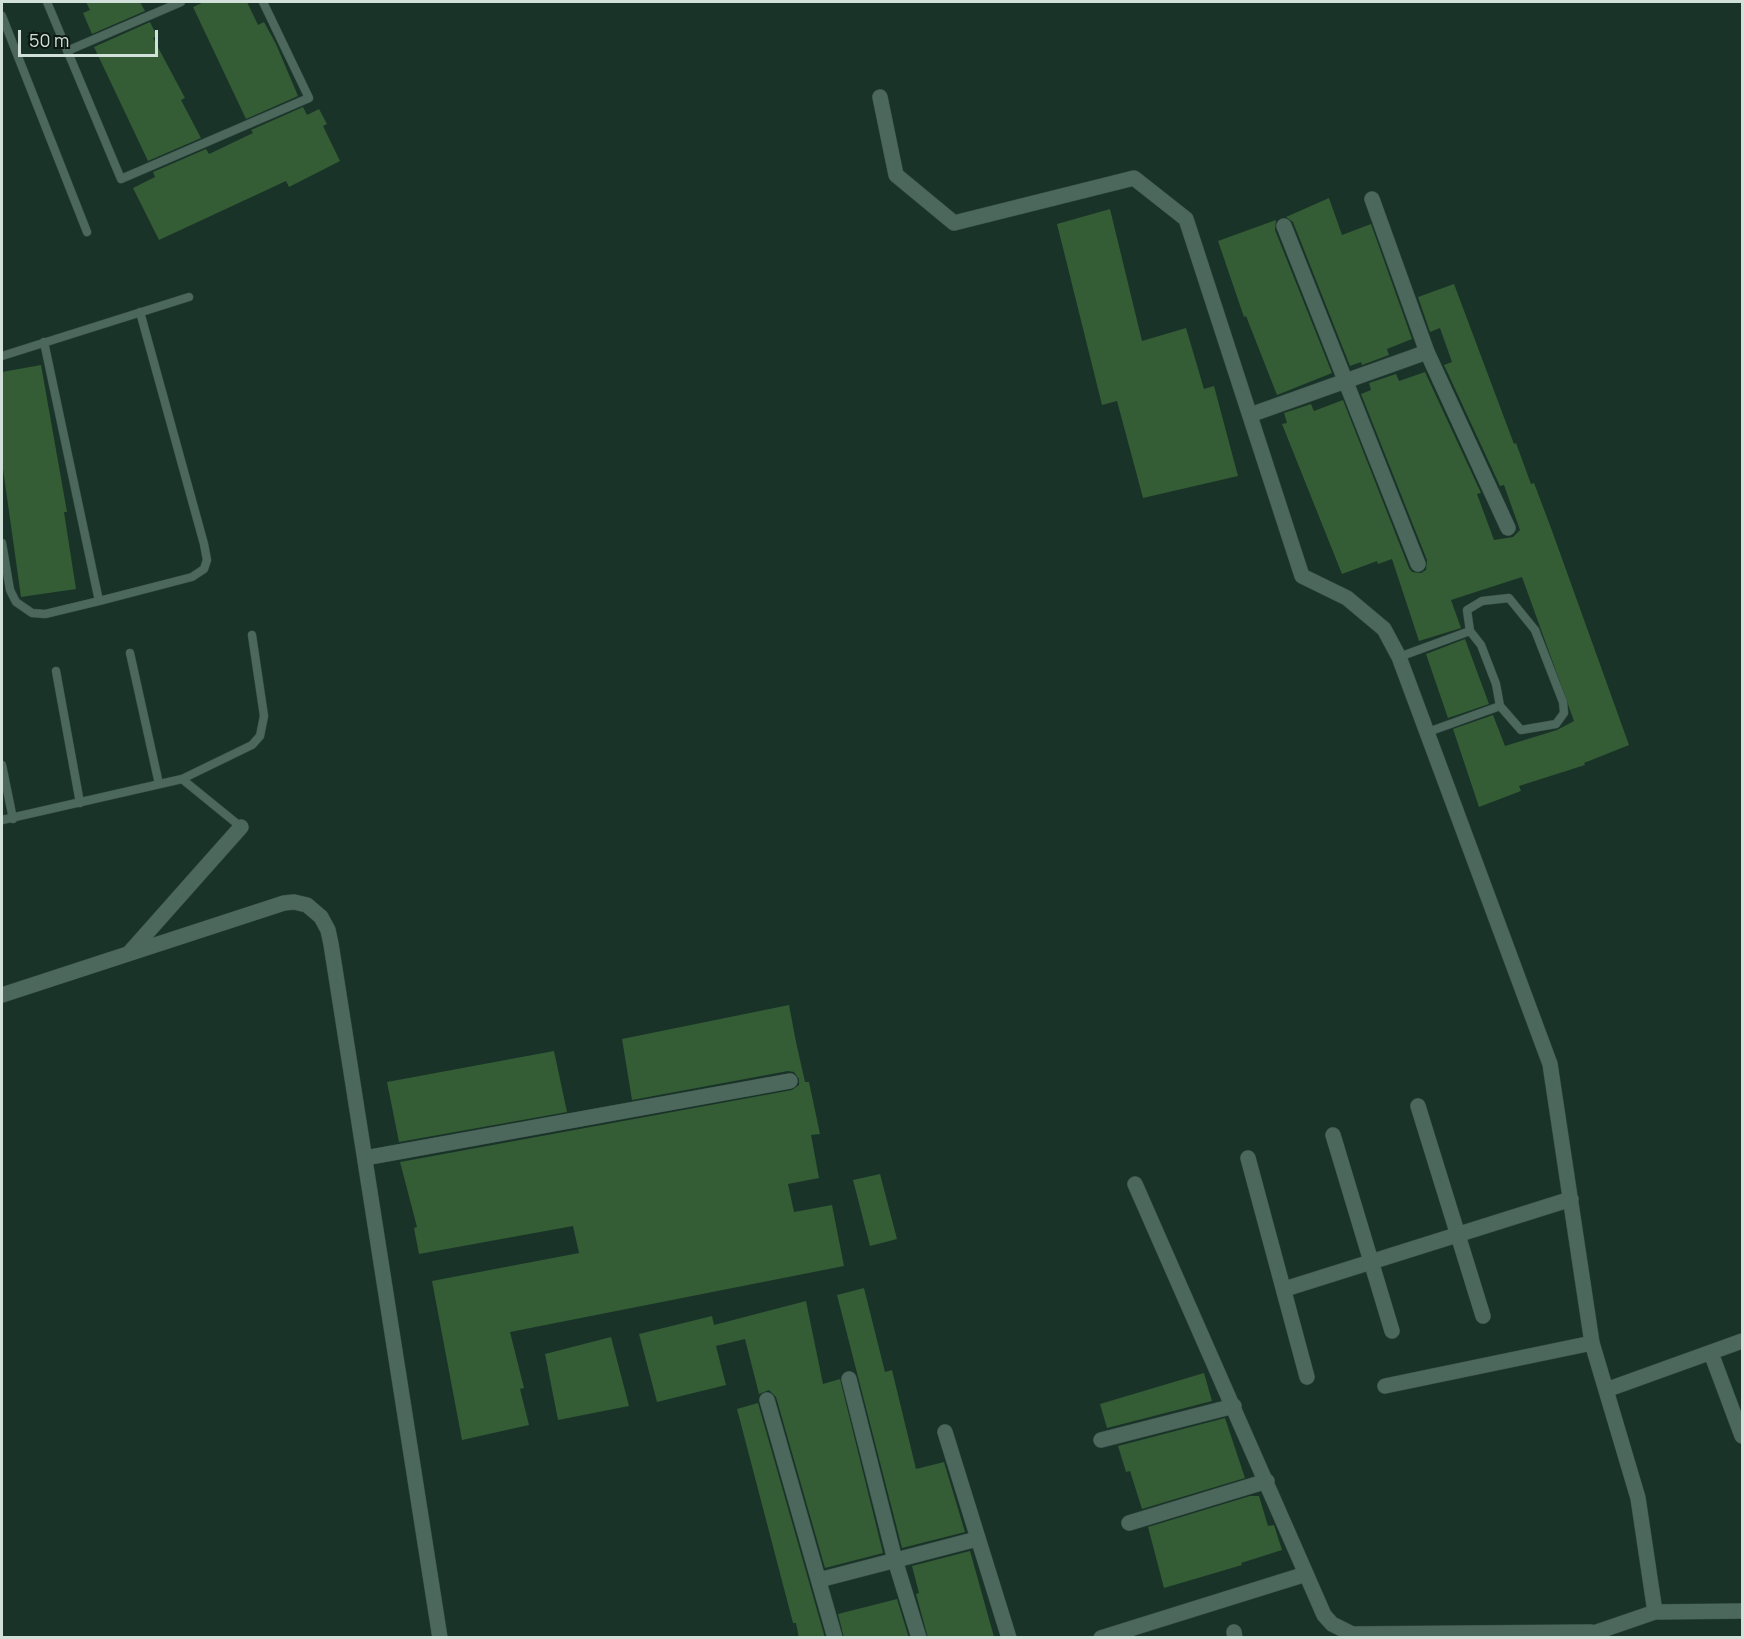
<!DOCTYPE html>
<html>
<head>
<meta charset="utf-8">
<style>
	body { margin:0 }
	#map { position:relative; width:1744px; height:1639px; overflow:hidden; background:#193329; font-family:Manrope,sans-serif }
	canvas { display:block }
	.frame { position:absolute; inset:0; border:3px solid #d1e1d9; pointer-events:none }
	.scale { position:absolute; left:18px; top:30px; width:140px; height:27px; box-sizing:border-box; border:3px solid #d1e1d9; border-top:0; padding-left:8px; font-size:18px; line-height:21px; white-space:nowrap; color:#d1e1d9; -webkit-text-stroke:4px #0d1814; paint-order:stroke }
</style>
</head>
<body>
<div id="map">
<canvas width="1744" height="1639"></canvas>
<div class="frame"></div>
<div class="scale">50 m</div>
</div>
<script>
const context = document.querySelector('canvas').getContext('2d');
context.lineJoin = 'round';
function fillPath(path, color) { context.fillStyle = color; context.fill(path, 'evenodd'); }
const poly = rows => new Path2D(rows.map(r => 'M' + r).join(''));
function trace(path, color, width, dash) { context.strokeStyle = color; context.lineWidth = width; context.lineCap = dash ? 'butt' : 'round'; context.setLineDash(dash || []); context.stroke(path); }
fillPath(poly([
	[86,2,140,2,145,11,92,34,83,13,90,10],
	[204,2,247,2,258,25,264,22,276,44,298,96,246,119,193,7],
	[150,22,157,36,153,38,185,98,181,100,201,138,148,161,94,47],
	[303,107,307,115,319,109,327,124,323,126,340,161,289,187,286,181,159,240,133,188,155,177,153,172,206,149,209,154,253,133,251,130],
	[1329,198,1342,235,1371,224,1412,339,1387,349,1389,355,1362,365,1361,362,1350,366,1293,222,1286,217],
	[1110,209,1142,341,1186,328,1204,389,1214,386,1238,476,1143,498,1117,401,1102,405,1057,224],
	[1276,220,1275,230,1332,373,1277,395,1246,316,1244,317,1218,241],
	[1454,284,1514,444,1516,443,1531,484,1534,483,1551,528,1629,745,1584,763,1585,765,1519,786,1521,791,1479,807,1453,729,1493,715,1505,746,1557,730,1574,721,1522,577,1451,600,1461,628,1419,641,1392,559,1378,564,1377,561,1342,574,1282,424,1287,423,1284,413,1311,404,1314,411,1343,400,1409,568,1412,572,1421,573,1426,570,1427,560,1361,394,1371,390,1369,383,1396,374,1399,381,1425,372,1481,493,1477,494,1494,540,1513,537,1520,530,1504,485,1500,486,1444,365,1452,362,1440,328,1430,332,1418,297],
	[41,365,67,512,64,512,76,589,21,597,2,462,2,372],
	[1465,639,1489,704,1448,718,1426,654],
	[789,1005,796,1042,805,1082,809,1082,820,1134,811,1135,819,1178,788,1184,794,1212,832,1205,844,1266,510,1332,524,1388,520,1389,529,1425,462,1440,432,1281,579,1253,573,1226,419,1254,414,1228,417,1227,400,1162,792,1090,799,1085,799,1079,794,1072,788,1071,632,1100,622,1039],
	[554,1051,567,1112,399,1142,387,1082],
	[880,1174,897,1239,870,1246,853,1180],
	[864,1288,885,1372,892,1370,916,1469,944,1462,965,1532,902,1548,837,1295],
	[806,1301,823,1384,840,1379,883,1553,825,1568,776,1397,769,1390,759,1394,745,1339,716,1346,726,1385,657,1402,639,1334,712,1316,714,1325],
	[611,1337,629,1406,558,1420,545,1354],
	[1204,1373,1212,1401,1107,1428,1100,1404],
	[758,1403,825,1638,799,1638,796,1623,793,1623,737,1409],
	[1225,1418,1245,1478,1142,1509,1130,1471,1126,1472,1118,1446],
	[1250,1496,1259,1496,1268,1526,1274,1525,1282,1550,1241,1563,1242,1565,1164,1588,1148,1527],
	[970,1551,994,1637,928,1638,916,1594,919,1593,912,1566],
	[897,1599,909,1638,844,1638,838,1614]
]), '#345c35');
const service = poly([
	[47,2,121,179,309,98,263,2],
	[2,16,87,232],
	[67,51,181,2],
	[44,342,99,601],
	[2,356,189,297],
	[2,543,10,590,16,602,32,613,45,614,99,601,192,577,204,569,207,560,204,544,140,312],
	[1470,631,1467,610,1482,601,1509,598,1535,630,1563,702,1564,713,1556,724,1521,730,1500,706],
	[130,653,159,784],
	[1399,657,1470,631,1481,645,1496,684,1500,706,1428,732],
	[56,671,80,803],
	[2,765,13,819],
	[182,779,241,827],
	[2,820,182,779,252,745,260,736,264,716,252,635]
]);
const minor = poly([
	[880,97,896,175,954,223,1134,178,1186,219,1302,576,1347,598,1384,629,1399,657,1550,1064,1592,1343,1638,1498,1655,1612],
	[1372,199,1427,352,1508,528],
	[1284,226,1418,564],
	[1250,415,1427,352],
	[130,952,241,827],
	[2,995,284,903,294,902,307,905,321,917,328,930,331,944,440,1638],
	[1418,1106,1483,1316],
	[1333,1135,1392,1331],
	[365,1158,790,1081],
	[1248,1158,1307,1377],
	[1135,1184,1300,1560,1324,1615,1332,1624,1352,1634,1591,1632],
	[1285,1289,1571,1199],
	[1711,1353,1742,1436],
	[849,1379,895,1560,919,1638],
	[1385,1386,1592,1343],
	[1606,1390,1742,1341],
	[767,1400,835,1638],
	[945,1432,1009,1638],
	[1101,1440,1234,1406],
	[1129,1523,1267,1481],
	[819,1580,977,1539],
	[1234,1632,1235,1638],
	[1582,1637,1655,1612,1742,1611],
	[1101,1638,1306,1574]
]);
trace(service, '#384e46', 9);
trace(minor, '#384e46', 16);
trace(service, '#4c685c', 8);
trace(minor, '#4c685c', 15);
</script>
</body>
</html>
